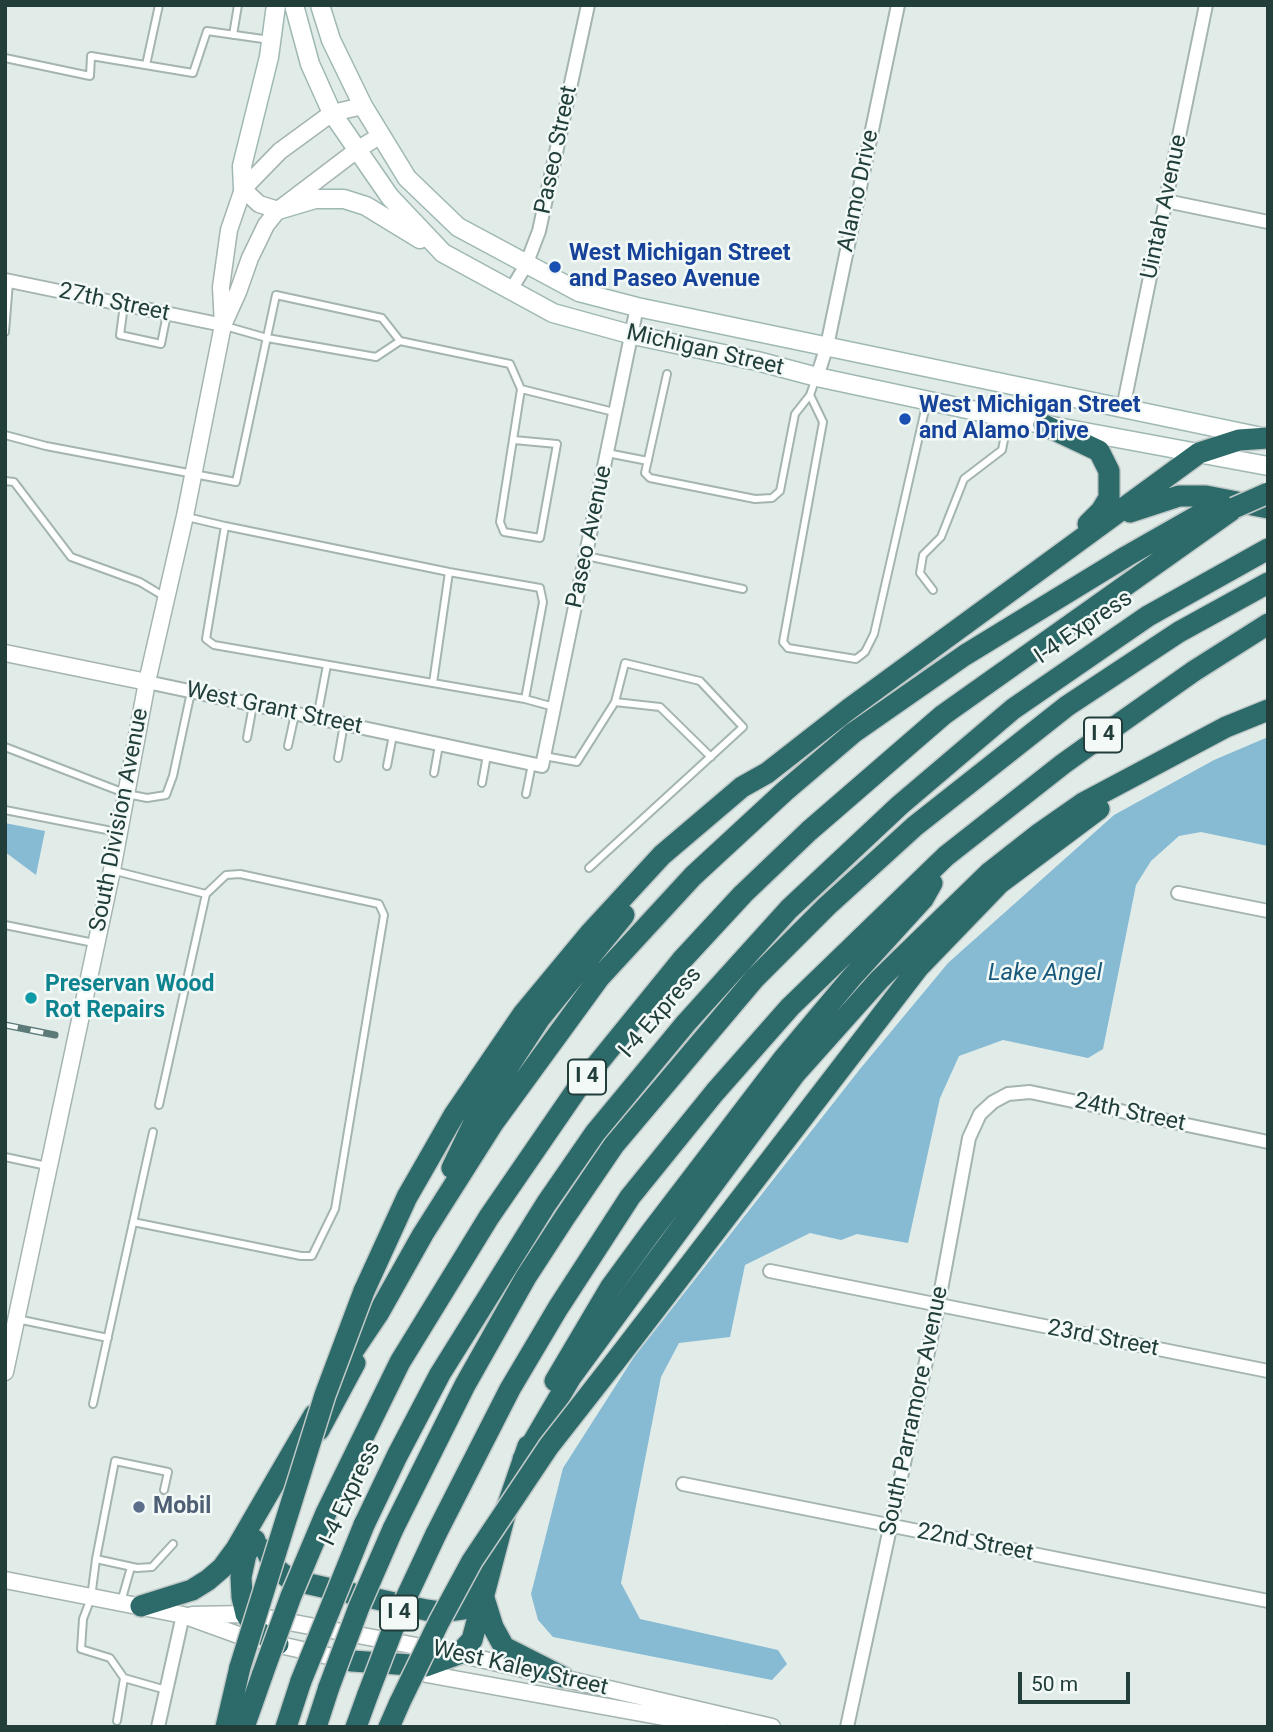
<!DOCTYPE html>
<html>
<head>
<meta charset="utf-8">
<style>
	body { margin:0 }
	#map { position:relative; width:1273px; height:1732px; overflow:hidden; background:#e1ece9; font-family:Roboto,sans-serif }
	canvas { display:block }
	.frame { position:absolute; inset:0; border:7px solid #213e3b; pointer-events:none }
	.scale { position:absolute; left:1018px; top:1672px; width:112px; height:32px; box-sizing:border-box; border:4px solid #213e3b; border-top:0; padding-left:9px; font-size:21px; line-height:24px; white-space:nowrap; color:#213e3b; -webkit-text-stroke:5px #f2f9f7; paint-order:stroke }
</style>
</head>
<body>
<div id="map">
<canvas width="1273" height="1732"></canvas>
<div class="frame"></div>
<div class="scale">50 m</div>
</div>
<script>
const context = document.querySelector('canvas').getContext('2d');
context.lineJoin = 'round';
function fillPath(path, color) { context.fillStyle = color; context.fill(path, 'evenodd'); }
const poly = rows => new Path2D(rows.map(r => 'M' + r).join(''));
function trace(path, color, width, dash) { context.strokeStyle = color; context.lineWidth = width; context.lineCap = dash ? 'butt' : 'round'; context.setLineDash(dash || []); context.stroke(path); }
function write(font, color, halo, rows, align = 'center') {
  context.font = font + ' Roboto,sans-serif'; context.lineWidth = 5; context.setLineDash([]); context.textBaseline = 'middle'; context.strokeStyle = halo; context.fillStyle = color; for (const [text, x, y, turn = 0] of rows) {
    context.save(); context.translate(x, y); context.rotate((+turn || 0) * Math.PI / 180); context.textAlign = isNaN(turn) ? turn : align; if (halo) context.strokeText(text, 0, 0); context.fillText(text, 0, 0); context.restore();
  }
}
fillPath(poly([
	[1268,737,1268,846,1201,832,1179,836,1151,861,1136,885,1103,1049,1088,1058,1003,1040,959,1056,940,1098,908,1243,857,1234,841,1240,810,1233,745,1265,730,1337,679,1343,661,1377,621,1583,640,1619,778,1650,787,1664,772,1680,553,1637,538,1620,531,1594,563,1468,634,1357,860,1069,948,963,1114,815,1214,760],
	[5,823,45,831,36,875,5,852]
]), '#87bad3');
const service = poly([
	[233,35,238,5],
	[5,58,90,76,91,56,193,73,207,31,270,40],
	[146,65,159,5],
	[124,305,120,335,161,344,167,314],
	[225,326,267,338,376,357,400,341],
	[5,332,9,282],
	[667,374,645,473,650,478,755,499,772,498,780,491,795,414,810,395,816,378],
	[521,389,614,412],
	[810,395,823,422,783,642,788,648,856,659,865,652,874,634,927,401],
	[5,435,46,446,236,482,276,295,382,318,400,341,510,364,521,389,500,522,504,532,540,538,557,444,514,440],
	[607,453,648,461],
	[5,481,14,482,71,557,140,582,165,597],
	[187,517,225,526,206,639,214,645,525,699,554,707],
	[225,526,449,572,540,588,543,602,525,699],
	[586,556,743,589],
	[933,590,920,573,923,555,941,537,964,479,1002,450,1008,420],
	[433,683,449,572],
	[615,702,660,707,711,757],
	[317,718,327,665],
	[247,738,253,705],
	[288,746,295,714],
	[5,747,127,794,147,798,166,795,173,776,191,692],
	[544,756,577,762,615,702,625,663,700,681,743,727,589,868],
	[338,758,344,724],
	[387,766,393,735],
	[434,773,439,745],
	[482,783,487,755],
	[526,794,532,764],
	[5,810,117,832],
	[115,871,206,894,159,1105],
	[5,925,94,943],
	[5,1157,47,1166],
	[133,1222,301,1256,312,1256,335,1209,384,915,379,904,240,874,226,875,206,894],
	[17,1319,108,1338],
	[93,1404,153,1132],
	[164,1490,168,1472,115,1461,96,1559,137,1568,152,1567,173,1544],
	[96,1559,91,1598,83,1619,81,1649,110,1658,124,1678,117,1721],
	[121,1602,131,1567],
	[124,1678,166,1690]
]);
const minor = poly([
	[1166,201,1268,222],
	[5,280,223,325],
	[511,290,526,265,539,231,588,5],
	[817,377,827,346,898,5],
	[1123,408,1206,5],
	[147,682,542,766,637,307],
	[1178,893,1268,911],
	[770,1271,1268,1371],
	[683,1484,1268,1601],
	[158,1727,183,1615],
	[847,1727,938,1306,969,1138,980,1114,993,1102,1008,1094,1030,1092,1268,1142]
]);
const tertiary = poly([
	[243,189,259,204,278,210],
	[224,323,238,292,250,258,266,225,278,210,357,150,381,135],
	[5,653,147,682],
	[5,1372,112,870,147,682,185,516,223,325,221,287,229,230,243,189,280,151,332,113,363,106],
	[5,1580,183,1615,241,1636,350,1661],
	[192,1615,246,1614,459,1654,772,1727],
	[410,1671,719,1727]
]);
const secondary = poly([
	[294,5,310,64,332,113,390,197,443,253,553,313,633,335,757,361,817,377,1009,418,1268,466],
	[320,5,331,40,363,106,407,178,458,227,579,292,637,307,1257,436],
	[243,189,242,166,269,57,276,5],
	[278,210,315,199,344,199,366,206,420,239]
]);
const motorway = poly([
	[1044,425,1099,451,1109,471,1109,498,1101,511,1088,524],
	[1130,512,1179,496,1206,496,1268,508],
	[452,1168,480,1110,540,1018,624,915],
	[364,1291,407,1197,454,1115,523,1014,591,932,662,855,742,787,767,773,849,709,1199,453,1239,440,1268,438],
	[614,1363,918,968,1000,883,1099,809],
	[337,1375,378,1314,423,1234,494,1122,599,978,693,876,785,791,853,733,965,655,1127,556,1206,511,1234,508],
	[555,1381,610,1288,651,1232,784,1058,852,977,923,899,932,883],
	[319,1430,355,1363],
	[523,1459,571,1377,634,1291,795,1074,879,980,989,873,1040,833,1083,803,1226,727,1268,710],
	[326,1513,400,1362,489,1217,577,1089,681,961,743,894,809,831,943,715,1232,510],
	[364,1525,397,1456,440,1374,546,1204,595,1133,686,1023,789,909,900,805,1013,709,1148,616,1268,549],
	[393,1529,465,1385,526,1277,565,1217,614,1145,755,978,827,906,915,826,1067,706,1179,632,1268,583],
	[436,1534,510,1389,558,1308,630,1197,715,1092,790,1007,946,856,1063,764,1123,721,1194,671,1268,624],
	[255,1540,246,1554,241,1577,242,1597,246,1614,256,1630,278,1644],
	[266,1550,274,1567,291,1580,426,1610,440,1612,463,1609,470,1604,480,1583],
	[484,1598,493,1627,504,1647,563,1677],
	[141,1606,192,1590,208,1580,222,1568,236,1549,314,1415],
	[352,1661,426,1666,459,1654,472,1640,507,1507,528,1446],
	[226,1727,240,1667],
	[244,1727,263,1673],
	[286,1727,301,1681],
	[316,1727,329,1687],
	[356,1727,368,1694],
	[389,1727,400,1702]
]);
trace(service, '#a4b4b1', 10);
trace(minor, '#a4b4b1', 16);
trace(tertiary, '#a4b4b1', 19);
trace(secondary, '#9fb8b4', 21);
trace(motorway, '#c1c9c8', 24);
trace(service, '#fff', 6);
trace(minor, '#fff', 12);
trace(tertiary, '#fff', 16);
trace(secondary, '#fff', 18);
trace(motorway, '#2c6b6a', 21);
const rail = poly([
	[5,1025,55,1035]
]);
trace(rail, '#5b7977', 7);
trace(rail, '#f2f9f7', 4.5, [13]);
const motorwayBridge = poly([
	[1234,508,1268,493],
	[240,1667,325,1395,364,1291],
	[263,1673,291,1596,326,1513],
	[301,1681,364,1525],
	[329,1687,359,1607,393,1529],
	[368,1694,399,1613,436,1534],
	[400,1702,439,1622,472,1561,549,1446,614,1363]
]);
trace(motorwayBridge, '#c1c9c8', 24, []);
trace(motorwayBridge, '#2c6b6a', 21);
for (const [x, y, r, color] of [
	[555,267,7,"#1a4fb4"],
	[905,419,7,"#1a4fb4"],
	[31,998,7,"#0f9aa8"],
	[139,1507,7,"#5c6f8a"]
]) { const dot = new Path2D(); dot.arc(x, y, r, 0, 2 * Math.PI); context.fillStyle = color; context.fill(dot); trace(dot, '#f2f9f7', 2.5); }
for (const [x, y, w] of [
	[1103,735,38],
	[587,1077,38],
	[399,1613,38]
]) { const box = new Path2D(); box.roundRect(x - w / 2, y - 17.5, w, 35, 5); context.fillStyle = '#f2f9f7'; context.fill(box); trace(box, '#213e3b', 2); }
write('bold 21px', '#213e3b', null, [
	["I 4",1103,735],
	["I 4",587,1077],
	["I 4",399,1613]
]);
write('23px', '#213e3b', '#f2f9f7', [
	["Paseo Street",557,150,-78],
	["Alamo Drive",859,191,-78],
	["Uintah Avenue",1165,207,-78],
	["27th Street",114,303,12],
	["Michigan Street",705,351,13],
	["Paseo Avenue",590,537,-78],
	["I-4 Express",1084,628,-34],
	["West Grant Street",274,709,12],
	["South Division Avenue",120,820,-79],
	["I-4 Express",661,1013,-49],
	["24th Street",1130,1113,12],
	["23rd Street",1103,1339,11],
	["South Parramore Avenue",915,1411,-78],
	["I-4 Express",351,1494,-65],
	["22nd Street",975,1543,11],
	["West Kaley Street",520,1669,13]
]);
write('bold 23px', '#164399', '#f2f9f7', [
	["West Michigan Street",569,254],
	["and Paseo Avenue",569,280],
	["West Michigan Street",919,406],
	["and Alamo Drive",919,432]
], 'left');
write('bold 23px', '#0d838f', '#f2f9f7', [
	["Preservan Wood",45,985],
	["Rot Repairs",45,1011]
], 'left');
write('bold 23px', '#4e5e75', '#f2f9f7', [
	["Mobil",153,1507]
], 'left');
write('italic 24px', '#19597c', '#f2f9f7', [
	["Lake Angel",1045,974]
]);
</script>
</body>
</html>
